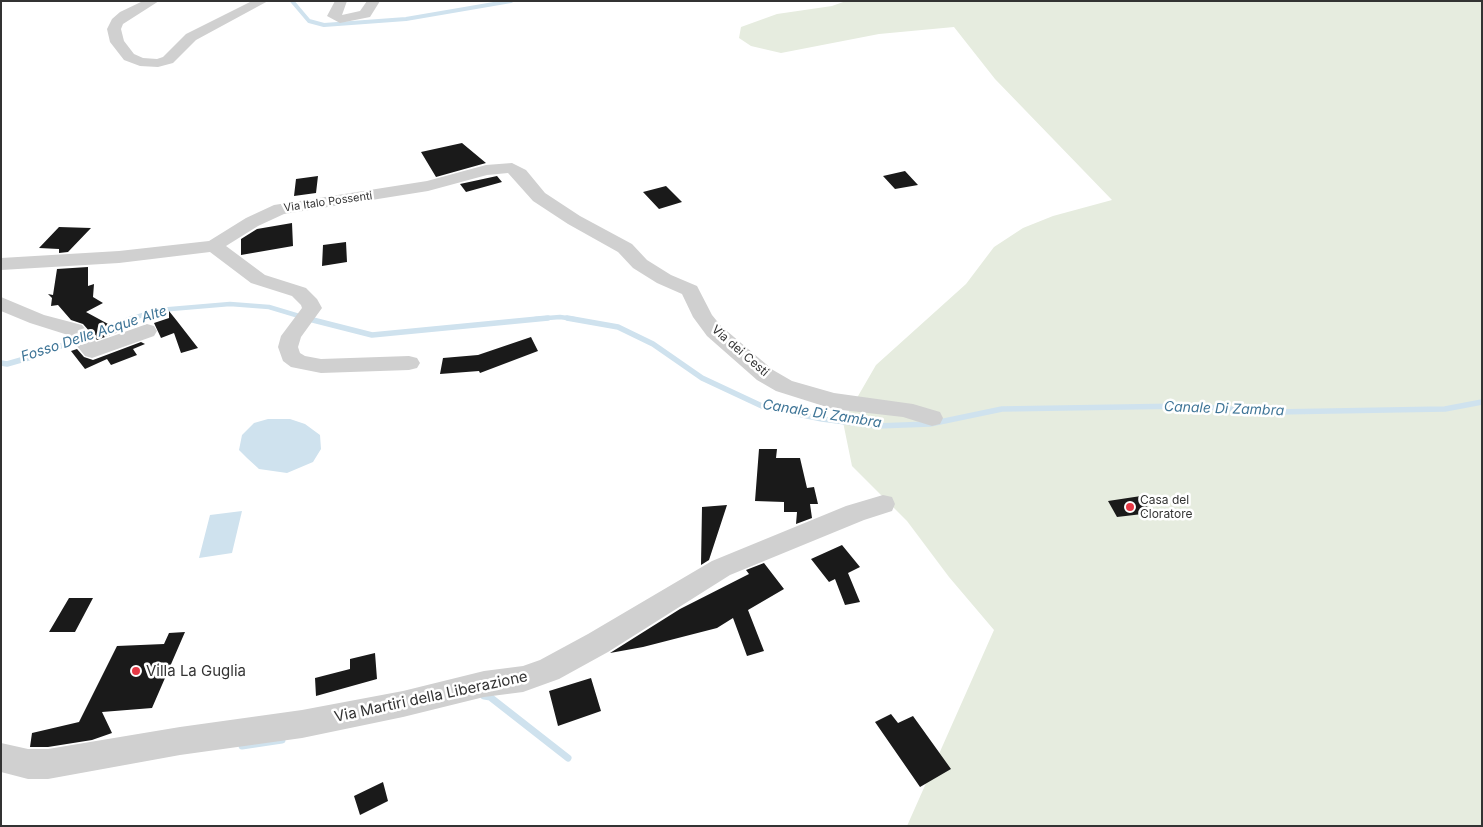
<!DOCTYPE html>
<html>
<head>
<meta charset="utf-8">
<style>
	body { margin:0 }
	#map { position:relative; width:1483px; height:827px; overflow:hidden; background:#fff; font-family:Inter,sans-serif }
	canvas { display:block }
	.frame { position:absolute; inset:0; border:2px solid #333; pointer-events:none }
</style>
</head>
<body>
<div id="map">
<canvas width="1483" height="827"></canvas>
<div class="frame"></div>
</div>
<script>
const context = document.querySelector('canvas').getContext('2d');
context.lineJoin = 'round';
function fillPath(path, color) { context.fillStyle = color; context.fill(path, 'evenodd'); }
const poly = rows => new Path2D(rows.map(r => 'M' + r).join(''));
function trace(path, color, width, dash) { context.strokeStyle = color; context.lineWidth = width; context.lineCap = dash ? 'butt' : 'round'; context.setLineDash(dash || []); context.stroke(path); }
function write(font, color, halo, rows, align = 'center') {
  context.font = font + ' Inter,sans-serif'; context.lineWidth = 5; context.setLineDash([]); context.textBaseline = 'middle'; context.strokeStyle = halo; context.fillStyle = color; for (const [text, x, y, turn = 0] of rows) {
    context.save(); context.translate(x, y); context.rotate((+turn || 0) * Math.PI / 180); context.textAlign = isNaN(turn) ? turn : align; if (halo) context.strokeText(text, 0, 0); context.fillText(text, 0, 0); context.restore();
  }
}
fillPath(poly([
	[846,1,1482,1,1482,826,907,826,994,630,949,577,907,521,852,466,843,422,876,365,966,284,994,247,1023,228,1053,216,1112,200,995,79,954,27,879,34,781,53,751,46,739,38,741,27,777,14,832,6]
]), '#e6ecdf');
fillPath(poly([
	[268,419,290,419,305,424,320,435,321,449,313,462,287,473,259,469,247,458,239,450,242,435,254,423],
	[242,511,232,553,199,558,210,515]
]), '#cfe2ee');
trace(poly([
	[292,1,309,21,324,25,406,19,511,1]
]), '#cfe2ee', 4);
trace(poly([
	[130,319,159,310,230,304,269,307,309,319],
	[535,319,560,317,574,319]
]), '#cfe2ee', 4.5);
trace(poly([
	[305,318,372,335,548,318],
	[567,318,618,327,653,344,702,378,764,407,822,419,877,426,930,424,1002,409,1185,406,1275,412,1445,409,1482,402],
	[1,363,7,364,35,356,133,318]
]), '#cfe2ee', 5.5);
trace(poly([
	[484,696,490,697,568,758],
	[242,746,282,740]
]), '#cfe2ee', 7);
fillPath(poly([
	[462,143,486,163,436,177,421,152],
	[905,171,918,185,895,189,883,176],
	[318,176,316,193,294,196,296,179],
	[497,176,502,182,466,192,460,184],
	[666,186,682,202,659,209,643,192],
	[292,223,293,246,241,255,241,239,257,229],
	[59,227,91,228,68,252,59,253,59,249,39,248],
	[346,242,347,262,322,266,323,245],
	[88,267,88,286,94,284,93,297,103,303,86,312,121,331,97,340,83,324,71,320,58,305,51,306,52,298,48,294,53,295,57,269],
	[169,311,177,321,198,348,181,353,174,333,161,338,154,323,169,318],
	[531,337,538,351,480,373,479,371,440,374,443,358,478,355],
	[141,342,145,344,133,349,137,355,111,365,107,359,85,369,71,351,77,349,84,357,93,360],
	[759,449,777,449,776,458,800,458,807,488,814,487,818,504,810,504,812,518,796,524,797,512,784,512,784,502,755,501],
	[1141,496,1151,513,1117,517,1108,501],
	[727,505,709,560,701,565,702,507],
	[842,545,860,567,848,573,860,602,845,605,835,579,829,582,811,559],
	[764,563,784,589,748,610,764,651,747,656,733,618,717,628,643,647,610,653,680,609,749,574,746,570],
	[69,598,93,598,75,632,49,632],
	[185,632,152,708,102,712,112,733,92,740,48,747,30,747,32,733,79,722,117,646,164,644,169,633],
	[375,653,377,679,316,696,315,678,350,669,350,659],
	[591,678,601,711,558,726,549,691],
	[891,714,898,723,913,716,951,769,920,787,875,722],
	[383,782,388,801,360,815,354,796]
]), '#1a1a1a');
fillPath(poly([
	[143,1,159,1,123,24,121,29,124,41,134,54,143,58,157,59,163,57,186,34,252,1,268,1,196,40,173,63,158,67,140,66,124,60,110,42,107,29,112,19,120,12,143,1],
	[335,1,347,1,342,15,360,11,367,1,380,1,370,17,340,23,327,16,335,1],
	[512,163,526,170,545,193,580,216,632,244,647,260,671,275,697,286,712,315,721,326,773,370,792,381,834,393,913,404,940,412,943,418,940,424,932,426,903,417,833,409,776,391,757,380,707,336,693,317,682,294,657,283,633,268,618,252,568,224,533,201,508,173,487,175,428,191,284,214,258,226,226,246,265,275,306,288,317,299,322,308,301,337,298,347,300,353,305,356,321,359,409,356,417,358,420,363,417,368,409,370,321,373,291,367,283,361,278,347,281,336,302,308,301,305,292,296,251,283,210,252,119,263,1,270,1,258,119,251,209,241,246,218,274,205,427,181,486,165,512,163],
	[1,297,44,315,82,325,96,342,147,324,154,326,157,331,154,336,92,358,85,356,68,335,30,323,1,311,1,297],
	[883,495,892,497,895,504,892,511,864,520,730,575,608,652,559,679,523,692,484,697,403,717,302,738,180,755,48,779,28,779,1,772,1,743,28,749,48,749,180,727,302,710,403,691,484,671,523,666,540,660,588,634,712,561,846,506,883,495]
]), '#d0d0d0');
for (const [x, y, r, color] of [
	[1130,507,5,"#e63946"],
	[136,671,5,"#e63946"]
]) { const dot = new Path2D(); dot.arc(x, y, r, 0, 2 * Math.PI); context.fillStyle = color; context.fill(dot); trace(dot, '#fff', 2); }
write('11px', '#333', '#fff', [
	["Via Italo Possenti",328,202,-8]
]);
write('12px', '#333', '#fff', [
	["Via dei Cesti",740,351,41]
]);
write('12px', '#333', '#fff', [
	["Casa del",1140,500],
	["Cloratore",1140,514]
], 'left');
write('italic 14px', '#3f7597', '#fff', [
	["Fosso Delle Acque Alte",94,334,-18],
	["Canale Di Zambra",1224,409,2],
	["Canale Di Zambra",822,414,9]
]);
write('15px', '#333', '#fff', [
	["Villa La Guglia",146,671]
], 'left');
write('15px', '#333', '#fff', [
	["Via Martiri della Liberazione",431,697,-12]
]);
</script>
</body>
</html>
